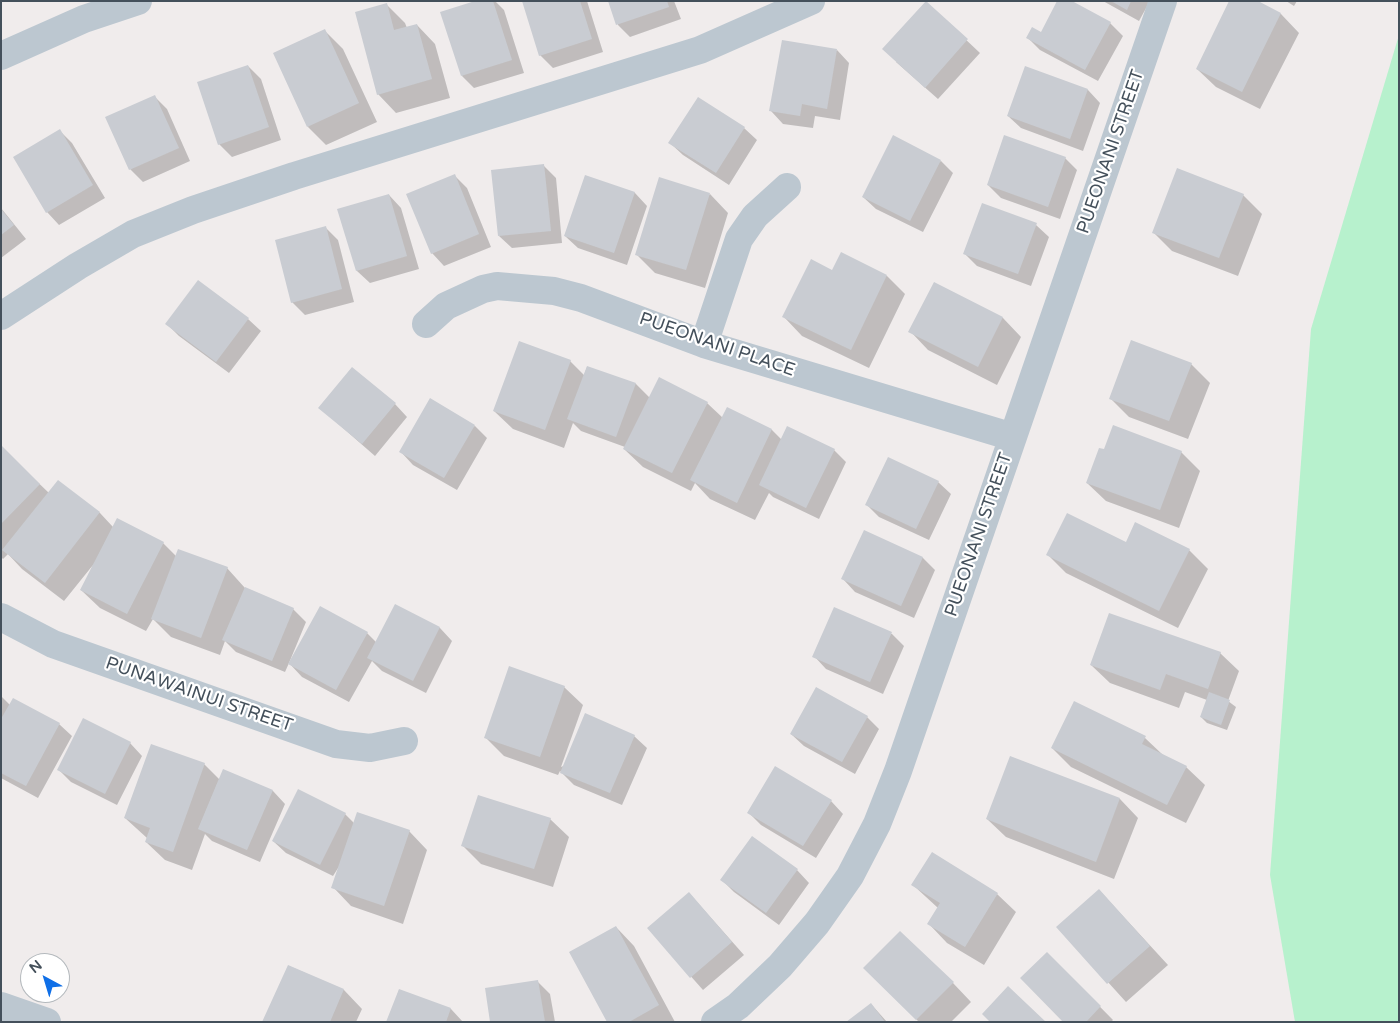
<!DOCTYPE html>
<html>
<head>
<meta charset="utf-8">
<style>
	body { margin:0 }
	#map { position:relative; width:1400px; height:1023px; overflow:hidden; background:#f0ecec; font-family:"Varela Round",sans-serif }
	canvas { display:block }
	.frame { position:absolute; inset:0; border:2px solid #44505b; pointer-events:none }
	.north { position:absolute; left:20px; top:953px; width:50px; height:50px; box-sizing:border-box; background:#fff; border:1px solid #b4b9bd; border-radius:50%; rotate:321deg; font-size:14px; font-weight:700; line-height:20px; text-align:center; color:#44505b }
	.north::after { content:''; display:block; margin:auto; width:18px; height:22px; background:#0f6fe7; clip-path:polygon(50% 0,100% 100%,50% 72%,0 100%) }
</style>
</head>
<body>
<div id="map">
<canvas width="1400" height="1023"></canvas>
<div class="frame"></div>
<div class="north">N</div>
</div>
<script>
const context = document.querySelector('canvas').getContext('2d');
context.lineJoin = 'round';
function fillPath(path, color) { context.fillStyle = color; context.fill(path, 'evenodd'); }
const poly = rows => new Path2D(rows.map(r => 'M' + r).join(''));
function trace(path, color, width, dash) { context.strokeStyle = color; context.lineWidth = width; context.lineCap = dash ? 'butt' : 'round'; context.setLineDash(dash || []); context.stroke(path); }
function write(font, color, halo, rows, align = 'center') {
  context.font = font + ' "Varela Round",sans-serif'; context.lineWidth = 4.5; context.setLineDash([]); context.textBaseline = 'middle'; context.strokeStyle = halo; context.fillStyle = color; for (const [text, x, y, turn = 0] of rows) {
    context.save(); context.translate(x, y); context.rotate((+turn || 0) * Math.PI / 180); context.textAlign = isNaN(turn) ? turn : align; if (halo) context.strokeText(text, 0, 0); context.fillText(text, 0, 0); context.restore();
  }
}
fillPath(poly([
	[1399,35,1399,1022,1295,1022,1270,875,1311,329]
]), '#b7f1cd');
fillPath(poly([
	[479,1,495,1,504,10,524,73,474,88,462,76],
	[523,1,587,1,603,52,553,68,540,55],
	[609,1,674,1,681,19,630,37,618,25],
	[1103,1,1150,1,1139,21],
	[1255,1,1281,14,1299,33,1260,109,1216,87,1197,69],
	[1286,1,1297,1,1294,6],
	[926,2,980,53,938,99,896,62],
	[387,5,405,23,407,28,417,25,435,44,450,98,396,113,378,94],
	[1110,23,1123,36,1098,81,1040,50,1027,37],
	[325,31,343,49,377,122,326,145,308,127],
	[837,50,849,63,840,120,815,116,813,128,783,124,771,111],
	[248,66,261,79,281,140,232,157,219,144],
	[1026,68,1088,90,1100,103,1083,151,1021,128,1008,116],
	[155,97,167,109,190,161,143,182,130,169],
	[744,128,757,140,729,185,683,155,670,143],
	[60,131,72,143,105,198,59,225,47,212],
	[1065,158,1077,170,1060,219,1001,198,988,185],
	[941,161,953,173,923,232,876,209,863,197],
	[544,166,556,178,562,243,512,248,499,236],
	[455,176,467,188,491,247,444,266,432,253],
	[586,176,635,193,647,206,627,265,578,248,565,236],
	[710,194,728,213,705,288,655,273,637,255],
	[389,195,401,208,419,269,370,283,357,271,339,210],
	[1243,195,1262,214,1238,276,1172,251,1153,232],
	[1,208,26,239,1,258],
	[1036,225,1049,237,1031,286,977,266,965,254],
	[325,227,338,240,354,302,305,315,292,302],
	[833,272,887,276,905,294,869,368,802,336,784,317],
	[934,284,1003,318,1021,337,997,385,928,350,910,331],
	[248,319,261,331,229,373,179,336,167,324],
	[570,361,584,375,587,367,636,384,650,398,707,403,723,418,727,409,772,430,782,440,834,450,846,462,819,519,773,497,769,493,755,520,710,499,695,483,691,491,643,467,624,449,625,447,581,431,573,423,564,448,513,429,494,411],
	[1191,364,1210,383,1188,439,1129,417,1110,398],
	[395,404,407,417,375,456,320,408],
	[475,426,487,438,457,490,413,465,401,452],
	[1,447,49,493,58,481,100,513,113,527,163,543,176,556,227,568,245,588,293,609,306,622,289,663,290,664,367,633,377,643,395,606,440,628,452,641,426,693,382,671,372,661,349,702,302,677,289,663,285,672,236,652,225,641,220,655,171,637,153,619,146,631,100,608,81,590,93,565,64,601,22,569,8,554,3,559,1,557],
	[1181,452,1200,471,1179,528,1106,501,1087,483],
	[938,482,951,494,929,540,879,517,867,505],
	[864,532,923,558,935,570,914,618,855,592,843,579],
	[1126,543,1189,550,1208,569,1178,628,1066,573,1047,554],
	[835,609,892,634,904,646,883,694,826,669,814,656],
	[1220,653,1239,671,1228,701,1236,707,1227,730,1207,723,1201,717,1207,700,1185,692,1179,708,1110,683,1091,665],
	[564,687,583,705,561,767,634,736,647,748,622,805,574,785,560,771,558,775,504,756,485,737],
	[1,696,10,705,59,724,72,736,38,798,1,778],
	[867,717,879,729,855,774,804,746,791,734],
	[1145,738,1163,755,1186,767,1205,785,1186,823,1071,767,1052,748],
	[130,743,142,756,117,805,71,782,59,770],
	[1011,757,1120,799,1138,818,1114,879,1006,837,987,819],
	[204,764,220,780,224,771,273,791,285,804,260,862,212,841,205,834,192,870,165,860,146,842,147,838,125,818],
	[831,801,843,814,816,858,761,825,749,813],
	[345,814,354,823,409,831,427,850,403,924,351,906,333,887,340,865,333,876,286,853,273,841],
	[550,819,569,837,553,887,481,864,463,846],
	[797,870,809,883,779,925,734,892,722,880],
	[913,885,997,894,1016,912,984,965,947,943,929,924,938,908],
	[1099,890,1168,965,1126,1002,1058,927],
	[689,893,744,955,703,990,648,928],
	[616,927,634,946,675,1022,608,1022],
	[1047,953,1113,1020,1111,1022,1065,1022],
	[289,966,344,990,362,1009,356,1022,264,1022],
	[865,968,953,983,971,1002,951,1022,919,1022],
	[537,981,550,994,555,1022,491,1022],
	[399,990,451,1009,463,1022,388,1022],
	[871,1004,887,1022,848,1022]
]), '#0003');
fillPath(poly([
	[475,1,493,1,512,60,461,76,440,12],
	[522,1,580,1,592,39,539,56],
	[608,1,667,1,669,7,616,25],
	[926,1,968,39,925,88,882,49],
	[1057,1,1072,1,1111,22,1085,70,1026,38,1032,27,1041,32],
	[1111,1,1131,1,1127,10],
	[1229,1,1258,1,1281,13,1242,92,1196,69],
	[387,3,394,30,417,24,432,79,377,95,355,12],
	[325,29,359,103,307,127,273,53],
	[782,40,837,49,827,109,802,104,800,116,769,111],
	[248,65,269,127,218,145,197,82],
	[1025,66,1088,89,1070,139,1007,116],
	[155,95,179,148,129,170,105,117],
	[698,97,745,127,716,173,668,143],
	[60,129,93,185,46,213,13,157],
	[893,135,941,160,910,221,862,197],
	[1004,135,1066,157,1048,207,987,185],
	[544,164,551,231,498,236,491,170],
	[1177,168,1244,194,1219,258,1152,233],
	[455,174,479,234,431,254,406,194],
	[585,175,635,192,614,253,564,236],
	[659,177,710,193,686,270,635,255],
	[389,194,407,256,356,271,337,209],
	[982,203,1037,223,1018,274,963,254],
	[1,209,14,225,1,235],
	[326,226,342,289,291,303,275,240],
	[841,252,887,275,851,350,782,317,811,259,832,270],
	[198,280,249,318,216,362,165,324],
	[934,282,1003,317,978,367,908,332],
	[1131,340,1192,363,1169,421,1109,399],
	[519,341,571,360,545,430,493,411],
	[587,366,636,383,616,437,567,419],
	[352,367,396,403,362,444,318,408],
	[659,377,708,402,672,473,623,449],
	[430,398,475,425,444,478,399,452],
	[727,407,772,429,737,503,690,480],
	[1113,425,1182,451,1160,510,1086,483,1099,448,1104,449],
	[787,426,835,449,806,508,759,485],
	[1,445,40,484,1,524],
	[888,457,939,481,916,529,865,505],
	[58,480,100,512,45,583,2,550],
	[1067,513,1126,542,1135,522,1190,549,1159,611,1046,555],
	[117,518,164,542,127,614,80,590],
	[864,530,923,557,901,606,841,579],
	[178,549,228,567,201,638,151,619],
	[245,587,294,608,272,661,222,640],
	[395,604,440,627,413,681,367,658],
	[320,606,368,632,336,690,288,664],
	[834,607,892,632,870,682,812,657],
	[1109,613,1221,652,1208,689,1166,674,1160,690,1090,665],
	[509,666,565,686,540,757,484,738],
	[816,687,868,716,842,762,790,734],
	[1209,692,1230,700,1221,725,1200,717],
	[13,698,60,723,26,786,1,773,1,719],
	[1074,701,1146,736,1142,744,1187,766,1167,805,1051,748],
	[585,713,635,735,610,793,560,773],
	[83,718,131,742,105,794,57,770],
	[151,744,205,763,173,852,145,842,150,828,124,818],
	[1010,756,1120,798,1096,862,986,819],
	[775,766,832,800,803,846,747,813],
	[223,769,273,790,247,850,198,829],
	[298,789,346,813,320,865,272,841],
	[478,795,551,818,534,869,461,846],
	[357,812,410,830,384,906,331,888],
	[752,836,798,869,766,913,720,880],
	[932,852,998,893,965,947,927,924,940,903,911,885],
	[1099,889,1150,946,1107,984,1056,927],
	[689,892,732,942,690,978,647,928],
	[616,926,659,1005,629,1022,607,1022,569,952],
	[900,931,954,982,916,1020,863,968],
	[1047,952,1101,1006,1086,1022,1063,1022,1020,978],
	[288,965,344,989,330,1022,262,1022],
	[538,980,545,1022,490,1022,485,988],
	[1008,986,1046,1022,990,1022,982,1014],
	[399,989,451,1008,446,1022,386,1022],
	[871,1003,885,1022,846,1022]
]), '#c9ccd2');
trace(poly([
	[1,56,84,19,138,1],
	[1,316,78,266,133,234,193,210,294,176,700,50,811,1],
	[426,324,446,306,483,289,497,286,554,291,581,298,704,344,1013,437],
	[704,344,739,239,755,216,787,187],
	[1,617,53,644,336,744,370,748,404,741],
	[1,1006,47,1022],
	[715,1022,738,1006,780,966,817,923,850,876,877,824,898,771,1163,1]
]), '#bcc7d0', 28);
write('18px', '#44505b', '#fff', [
	["PUEONANI STREET",1111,152,-71],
	["PUEONANI PLACE",717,345,19],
	["PUEONANI STREET",979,535,-71],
	["PUNAWAINUI STREET",199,695,19]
]);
</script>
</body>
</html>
